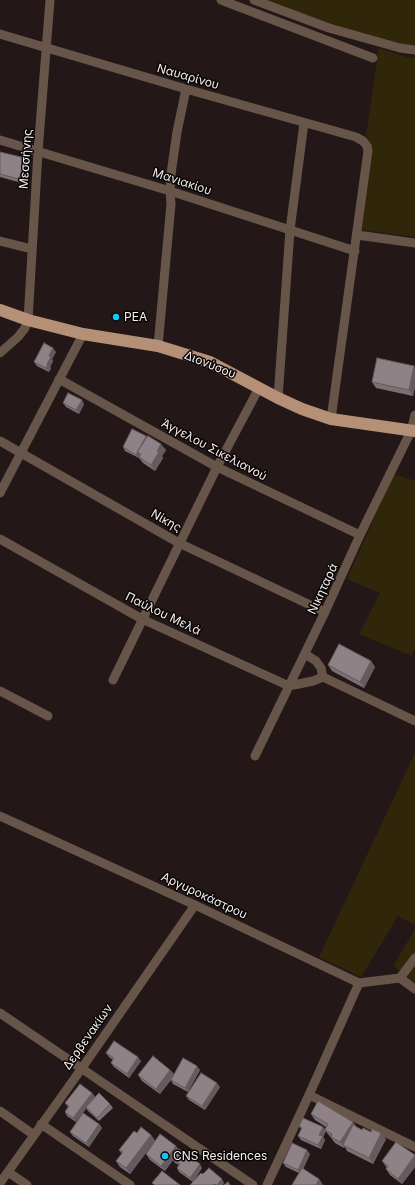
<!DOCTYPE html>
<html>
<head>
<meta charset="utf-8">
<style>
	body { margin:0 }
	canvas { display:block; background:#231817 }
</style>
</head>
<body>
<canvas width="415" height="1185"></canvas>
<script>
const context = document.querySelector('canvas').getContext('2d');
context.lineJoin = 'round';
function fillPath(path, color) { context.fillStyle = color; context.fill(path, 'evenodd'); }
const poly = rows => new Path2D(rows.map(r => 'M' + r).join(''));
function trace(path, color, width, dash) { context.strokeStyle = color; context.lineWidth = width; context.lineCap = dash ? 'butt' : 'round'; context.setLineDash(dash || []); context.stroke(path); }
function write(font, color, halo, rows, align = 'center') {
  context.font = font + ' Inter,sans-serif'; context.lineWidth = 3; context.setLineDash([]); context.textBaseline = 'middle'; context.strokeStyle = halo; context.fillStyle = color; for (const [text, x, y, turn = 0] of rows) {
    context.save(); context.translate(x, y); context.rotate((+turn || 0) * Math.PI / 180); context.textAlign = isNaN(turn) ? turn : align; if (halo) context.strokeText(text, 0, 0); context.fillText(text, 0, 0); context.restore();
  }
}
fillPath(poly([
	[257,0,415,0,415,49,380,41],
	[379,48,406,57,415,58,415,237,362,230,372,153,370,143,366,136],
	[394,474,415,481,415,648,412,656,359,634,380,593,347,579],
	[415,753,415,925,398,916,361,977,319,957],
	[415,929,415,982,393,966]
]), '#30260a');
trace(poly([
	[221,0,373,58],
	[254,0,329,28,400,48,415,50],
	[0,34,186,89,356,137,363,141,367,146,368,151,331,419],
	[0,140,170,191,355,251],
	[357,235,415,243],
	[0,241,32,249],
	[158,346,171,204,170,191,171,174,177,132,186,89],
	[0,353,18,337,25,328,28,320,38,152,50,0],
	[59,379,217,467,360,535],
	[278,398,290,230,304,123],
	[0,441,179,543,325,612],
	[0,493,83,334],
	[0,539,142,619,289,686,313,681,323,677,415,721],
	[305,654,316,661,321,668,323,677],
	[113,680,217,467,259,388],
	[0,691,48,716],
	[255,756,325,612,360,535,411,431,415,415],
	[0,816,195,905,359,983,400,978],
	[400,978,415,958],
	[400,978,415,989],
	[0,1013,253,1185],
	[309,1095,415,1147],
	[0,1111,34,1135],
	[41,1124,130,1185],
	[8,1172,27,1185],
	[0,1183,82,1068,195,905],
	[267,1185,309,1095,359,983]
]), '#675549', 9);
trace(poly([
	[0,310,28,320,83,334,158,346,210,362,278,398,302,409,331,419,415,431]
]), '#b59076', 12);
fillPath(poly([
	[0,153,25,158,27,162,22,183,0,177],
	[56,352,52,359,53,361,50,367,51,368,49,372,37,366,34,362],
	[414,366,415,367,415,387,413,396,376,388,372,382],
	[63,403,84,404,79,414,66,407],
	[146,436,166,450,162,456,163,458,155,471,143,463,139,458,125,451,123,447],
	[371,661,375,667,364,688,332,671,328,665],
	[106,1053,141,1061,129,1078,114,1067,111,1063,113,1060,109,1057],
	[170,1070,174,1074,200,1070,188,1092,173,1084,171,1080,160,1094,142,1081,138,1075],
	[220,1087,205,1110,189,1100,186,1096],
	[92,1093,95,1097,91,1101,110,1104,113,1108,99,1121,88,1111,86,1108,76,1122,67,1116,65,1112,68,1107,65,1103],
	[311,1114,353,1122,356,1127,386,1139,373,1164,347,1151,345,1147,344,1148,335,1143,325,1130,326,1127,315,1120],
	[99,1124,102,1128,89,1147,73,1136,70,1132],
	[299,1126,323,1127,326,1131,323,1137,325,1140,321,1149,301,1140,298,1136,301,1129],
	[137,1133,151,1135,155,1141,130,1174,120,1167,116,1161,122,1154,119,1150],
	[179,1149,202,1168,193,1182,179,1172,177,1168,179,1165,175,1163,173,1160,165,1171,150,1160,146,1154],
	[310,1154,303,1169,319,1179,323,1185,299,1173,286,1167,283,1163],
	[415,1155,415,1167,402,1184,390,1175,386,1169,387,1168,382,1161]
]), '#7b7074');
fillPath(poly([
	[25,158,27,162,22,183,19,179],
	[53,348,56,352,52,359,53,361,50,367,51,368,49,372,46,368,49,356],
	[414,366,415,367,415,387,413,396,409,390],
	[82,400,84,404,79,414,76,410],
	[161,444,166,450,162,456,163,458,155,471,151,465,157,451],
	[138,452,141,456,139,458,136,455],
	[371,661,375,667,364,688,360,682],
	[138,1057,141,1061,129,1078,127,1074],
	[197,1066,200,1070,188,1092,185,1088],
	[170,1070,174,1075,160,1094,156,1089],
	[217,1083,220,1087,205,1110,202,1106],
	[92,1093,95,1097,76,1122,73,1118],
	[353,1122,357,1127,343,1145,345,1147,344,1148,340,1142],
	[99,1124,102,1128,89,1147,86,1143],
	[323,1127,326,1131,323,1137,325,1140,321,1149,318,1145,319,1135],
	[381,1133,386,1139,373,1164,369,1158],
	[151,1135,155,1141,130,1174,126,1168],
	[176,1146,180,1151,172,1159,173,1160,165,1171,161,1166],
	[307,1150,310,1154,301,1174,298,1170],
	[415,1156,415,1167,402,1184,398,1179],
	[200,1164,202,1168,193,1182,190,1178],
	[222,1179,224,1183,223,1185,217,1185],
	[319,1179,323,1185,316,1185]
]), '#645b5e');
const building = poly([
	[0,152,25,158,19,179,0,174,0,152],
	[44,343,53,348,49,356,51,357,47,364,48,364,46,368,34,362,44,343],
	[377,358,414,366,409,390,372,382,377,358],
	[68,393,82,400,76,410,63,403,68,393],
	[132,429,146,436,136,455,123,447,132,429],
	[148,436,161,444,157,451,159,452,151,465,139,457,141,454,137,452,148,436],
	[339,644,371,661,360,682,328,665,339,644],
	[114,1041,138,1057,127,1074,111,1063,114,1058,106,1053,114,1041],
	[153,1056,170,1070,156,1089,138,1075,153,1056],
	[183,1058,197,1066,185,1088,171,1080,183,1058],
	[201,1073,217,1083,202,1106,186,1096,201,1073],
	[80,1084,92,1093,73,1118,65,1112,69,1106,65,1103,80,1084],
	[99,1093,110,1104,97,1118,86,1107,99,1093],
	[318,1101,353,1122,340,1142,331,1137,332,1134,325,1130,328,1124,311,1114,318,1101],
	[83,1113,99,1124,86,1143,70,1132,83,1113],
	[303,1118,323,1127,319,1135,323,1136,318,1145,298,1136,302,1128,299,1126,303,1118],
	[353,1125,362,1130,363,1128,371,1132,372,1129,381,1133,369,1158,343,1145,353,1125],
	[141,1127,151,1135,126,1168,116,1161,123,1152,119,1150,134,1131,137,1133,141,1127],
	[160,1134,176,1146,161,1166,146,1154,160,1134],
	[396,1142,415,1155,398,1179,386,1169,388,1166,382,1161,396,1142],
	[292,1143,307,1150,298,1170,283,1163,292,1143],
	[179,1149,200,1164,190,1178,177,1168,180,1164,172,1159,179,1149],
	[209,1168,222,1179,217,1185,214,1184,213,1185,190,1185,201,1173,203,1174,209,1168],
	[302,1168,319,1179,316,1185,292,1185,302,1168],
	[162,1171,180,1185,155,1185,152,1183,162,1171],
	[228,1182,230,1185,224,1185,228,1182]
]);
fillPath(building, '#8f8287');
trace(building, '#645b5e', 1);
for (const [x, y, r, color] of [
	[116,317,4,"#0bcafa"],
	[165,1156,4,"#0bcafa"]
]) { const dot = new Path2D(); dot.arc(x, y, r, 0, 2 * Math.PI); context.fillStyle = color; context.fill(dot); trace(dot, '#090505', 1.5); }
write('12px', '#f5eeed', '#090505', [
	["Ναυαρίνου",188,77,16],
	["Μεσσήνης",26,159,-86],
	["Μανιακίου",182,182,18],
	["Διονύσου",210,365,22],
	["Άγγελου Σικελιανού",214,450,28],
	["Νίκης",166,521,30],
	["Νικηταρά",323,589,-65],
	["Παύλου Μελά",163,614,26],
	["Αργυροκάστρου",204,896,25],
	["Δερβενακίων",88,1037,-55]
]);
write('12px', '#f5eeed', '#090505', [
	["ΡΕΑ",124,317],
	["CNS Residences",173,1156]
], 'left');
</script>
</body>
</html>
